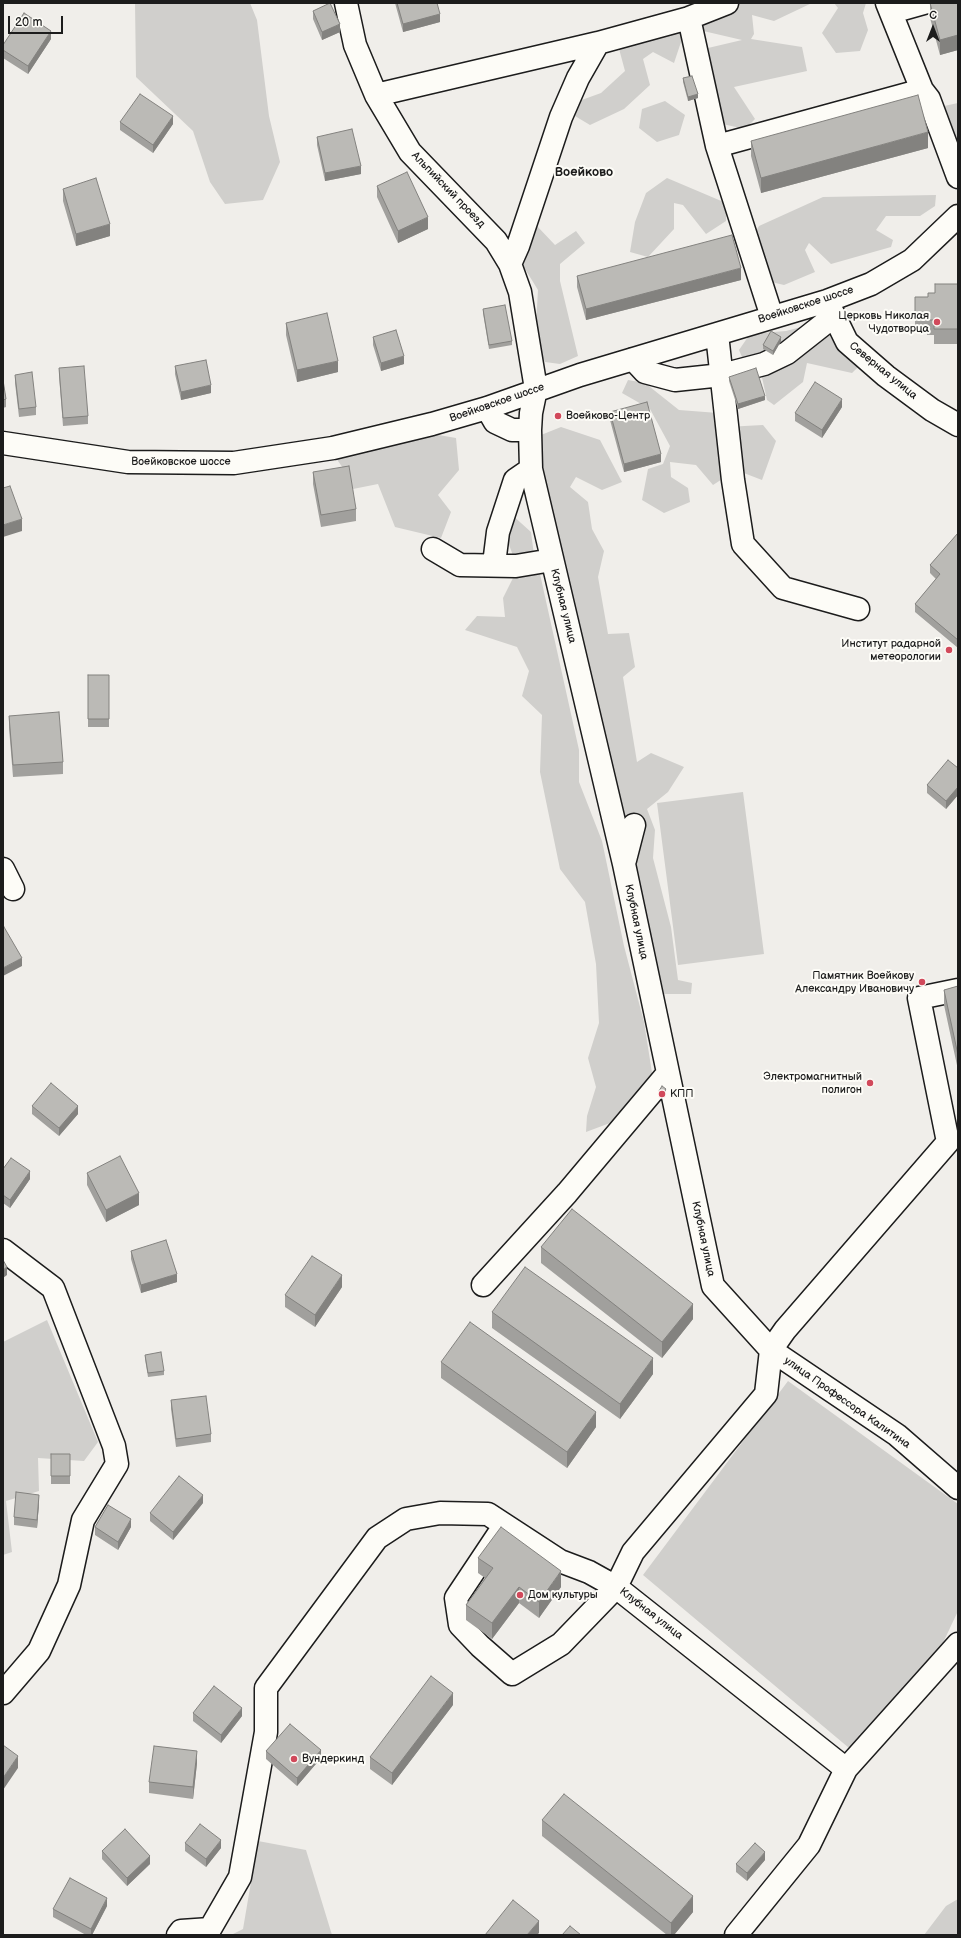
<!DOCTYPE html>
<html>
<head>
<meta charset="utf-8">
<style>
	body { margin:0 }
	#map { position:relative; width:961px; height:1938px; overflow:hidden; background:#f0eeea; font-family:"Balsamiq Sans",sans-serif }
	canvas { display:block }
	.frame { position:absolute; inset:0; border:4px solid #1c1c1c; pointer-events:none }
	.north { position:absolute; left:913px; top:8px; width:40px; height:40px; -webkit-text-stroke:3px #fdfcf7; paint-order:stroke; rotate:0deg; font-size:11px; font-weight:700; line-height:16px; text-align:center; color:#1c1c1c }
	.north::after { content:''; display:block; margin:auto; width:14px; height:18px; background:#1c1c1c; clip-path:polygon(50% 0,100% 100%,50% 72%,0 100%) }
	.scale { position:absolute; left:8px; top:16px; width:55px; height:18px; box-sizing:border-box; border:2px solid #1c1c1c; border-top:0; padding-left:5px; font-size:12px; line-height:14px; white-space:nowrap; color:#1c1c1c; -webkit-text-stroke:3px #fdfcf7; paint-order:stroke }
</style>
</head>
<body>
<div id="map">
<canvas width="961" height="1938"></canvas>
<div class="frame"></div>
<div class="north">С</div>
<div class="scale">20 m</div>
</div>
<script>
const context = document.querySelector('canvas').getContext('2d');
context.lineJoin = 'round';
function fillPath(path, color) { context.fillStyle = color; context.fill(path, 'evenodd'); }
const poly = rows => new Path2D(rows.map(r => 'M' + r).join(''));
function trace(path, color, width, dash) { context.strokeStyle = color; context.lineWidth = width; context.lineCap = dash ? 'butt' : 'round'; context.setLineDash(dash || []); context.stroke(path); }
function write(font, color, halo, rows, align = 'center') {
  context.font = font + ' "Balsamiq Sans",sans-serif'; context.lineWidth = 4; context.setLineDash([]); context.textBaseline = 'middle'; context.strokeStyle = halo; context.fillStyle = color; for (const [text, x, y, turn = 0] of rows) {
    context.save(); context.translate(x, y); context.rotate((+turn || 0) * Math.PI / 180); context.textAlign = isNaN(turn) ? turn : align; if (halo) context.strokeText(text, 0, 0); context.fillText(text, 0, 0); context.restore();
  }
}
fillPath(poly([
	[135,3,250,3,257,20,269,116,280,162,263,200,225,204,210,182,193,131,136,77],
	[742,3,812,3,774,21,752,15,754,34,751,39,802,47,807,71,734,87,755,119,745,129,709,121,707,79,715,80,708,48,742,40,699,30,702,15],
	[834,3,866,3,863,13,868,30,860,51,836,53,822,33,838,8],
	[674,29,684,33,674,63,653,52,643,59,650,85,624,109,590,125,570,113,579,101,601,93,625,71,618,45],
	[665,101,685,115,679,135,657,142,639,128,642,109],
	[958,103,958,159,955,157,944,106],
	[667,178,726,203,726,221,706,234,683,205,674,203,674,229,648,257,630,252,635,222,646,193],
	[936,195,935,206,920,216,886,216,876,230,893,240,891,247,831,264,809,243,805,250,815,272,784,285,767,281,753,237,759,226,823,197],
	[537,226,555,245,576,231,585,243,560,264,560,281,578,356,560,364,545,362,535,342,538,290,517,256,519,234],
	[820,322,838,348,858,367,852,373,807,363,803,382,774,405,767,400,761,373,745,364,739,350,750,334,786,331],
	[628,380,645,383,679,410,718,413,726,427,763,425,776,441,762,480,736,470,713,485,696,465,670,462,671,477,688,488,690,502,664,513,642,500,648,469,663,464,670,446,650,409,622,393],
	[561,427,600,440,622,482,602,490,576,477,570,487,588,502,592,529,604,551,598,577,608,634,629,633,635,667,623,677,637,762,651,753,684,767,668,792,647,809,655,830,653,858,671,927,678,980,692,983,691,994,664,994,655,955,644,938,620,817,563,586,536,437],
	[421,432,456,438,459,470,438,495,451,512,441,538,395,527,378,484,353,489,349,477,336,458],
	[511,514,531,532,534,555,514,558,506,537],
	[540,574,579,750,579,782,602,841,624,946,644,1022,653,1079,618,1120,586,1132,587,1116,596,1087,588,1058,599,1023,596,964,585,902,560,869,540,772,542,715,522,696,529,671,517,647,465,630,477,616,505,617,503,598,513,578],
	[743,792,764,954,678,965,657,803],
	[47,1320,98,1442,84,1461,38,1458,39,1491,6,1501,12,1552,3,1555,3,1342],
	[788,1381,958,1504,958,1611,941,1647,855,1753,643,1575],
	[258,1841,306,1850,332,1935,231,1935,243,1929],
	[958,1899,958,1935,924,1935,946,1906]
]), '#d0cfcc');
const minor = poly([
	[346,3,355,45,376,95,410,152,496,241,510,264,520,292,536,389,531,413,530,430,531,469,624,864,713,1286,771,1350,897,1435,958,1488],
	[887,3,922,90,929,99,958,177],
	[892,12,924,3],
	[689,18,717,146,772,317],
	[376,95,598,43,689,18,727,3],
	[717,146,922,90],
	[510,264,518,246,561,117,578,78,598,43],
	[828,303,847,342,886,376,932,410,958,425],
	[717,334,733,480,743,544,783,588,858,609],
	[633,359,645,372,675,380,722,375,764,364,787,353,834,316],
	[487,408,495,422,512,430,530,430],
	[3,443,128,462,234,463,333,448,432,424,487,408,580,375,827,301,871,284,912,260,958,216],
	[433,549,460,565,516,566,552,560],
	[494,564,498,532,515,480,531,469],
	[625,860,634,825],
	[3,869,13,889],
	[3,1250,53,1288,114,1446,117,1464,83,1520,69,1585,39,1651,3,1693],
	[483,1285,567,1193,668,1073],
	[504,1526,456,1598,460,1625,480,1646,512,1674,561,1644,616,1587,633,1552,766,1394,771,1350,785,1330,948,1142,919,998,958,990],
	[178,1935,181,1931,210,1929,240,1877,266,1732,266,1688,377,1538,406,1519,440,1513,488,1514,560,1561,589,1572,616,1587,846,1769],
	[736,1935,809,1845,846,1769,958,1644]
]);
trace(minor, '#1c1c1c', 25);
trace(minor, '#fdfcf7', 22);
fillPath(poly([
	[395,3,437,3,440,22,403,32],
	[930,3,958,3,958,50,940,55,930,18],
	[313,11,340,32,322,40,313,19],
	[51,39,28,74,3,58,3,45],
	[683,78,698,98,688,101,683,82],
	[120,122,173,124,153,153,120,130],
	[317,137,361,174,325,181,317,145],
	[751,141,928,148,761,193,751,156],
	[377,186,428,229,398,243,377,197],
	[63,189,110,236,76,246,63,201],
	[577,276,741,280,586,320,577,287],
	[958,284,958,344,934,344,934,335,927,335,927,332,915,332,915,297,928,297],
	[483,309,512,341,512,345,489,349,483,313],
	[286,323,338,372,297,382,286,335],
	[373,337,404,364,381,371,373,345],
	[781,341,773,355,763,349,763,345],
	[175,366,211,393,181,400,175,374],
	[59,368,88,416,88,424,63,426,59,376],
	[15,375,36,407,36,415,19,417,15,383],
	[729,377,765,400,738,409,729,381],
	[3,380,6,399,6,407,3,408],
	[842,407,822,438,795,421,795,413],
	[610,412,661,462,624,472,610,420],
	[313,472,356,509,356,521,321,527,313,484],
	[958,533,958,648,915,612,915,604,936,579,930,573,930,565],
	[88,675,109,675,109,727,88,727],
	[9,716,63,762,63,774,13,777,9,728],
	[958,768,958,795,946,809,927,793,927,785],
	[958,986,958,1070,944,1005,944,990],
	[659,1091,666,1093,662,1098,659,1095],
	[32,1106,78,1114,59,1136,32,1114],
	[3,1169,30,1179,10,1208,3,1203],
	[87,1173,139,1205,106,1222,87,1185],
	[541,1247,693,1319,662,1358,541,1263],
	[131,1251,177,1282,141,1293,131,1259],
	[342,1287,315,1327,285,1307,285,1295],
	[492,1312,653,1374,620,1419,492,1328],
	[145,1355,164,1371,164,1375,148,1377,145,1359],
	[441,1362,596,1427,567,1468,441,1378],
	[171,1400,211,1434,211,1442,176,1447,171,1409],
	[51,1454,70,1454,70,1484,51,1484],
	[39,1503,37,1528,14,1525,14,1517],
	[203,1503,173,1540,150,1521,150,1513],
	[95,1527,131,1527,118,1550,95,1535],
	[478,1558,561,1587,539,1618,519,1603,492,1639,466,1620,466,1605,485,1578,478,1573],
	[453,1705,392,1785,370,1769,370,1757],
	[193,1713,242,1716,221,1743,193,1721],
	[266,1751,321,1758,297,1786,266,1759],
	[197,1763,193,1799,149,1793,149,1782],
	[542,1820,693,1912,674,1935,667,1935,542,1836],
	[185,1843,221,1848,206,1867,185,1851],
	[102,1851,150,1864,127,1886,102,1859],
	[765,1860,747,1881,736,1872,736,1864],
	[107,1906,92,1935,86,1935,53,1917,53,1909]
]), '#a1a09d');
fillPath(poly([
	[440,14,440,22,403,32,403,24],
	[340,24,340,32,322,40,322,32],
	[51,31,51,39,28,74,28,66],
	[958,35,958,50,940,55,940,40],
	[698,94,698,98,688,101,688,97],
	[173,116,173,124,153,153,153,145],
	[928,132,928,148,761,193,761,178],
	[361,166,361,174,325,181,325,173],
	[428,217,428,229,398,243,398,231],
	[110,224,110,236,76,246,76,234],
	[741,268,741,280,586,320,586,309],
	[781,337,781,341,773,355,773,351],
	[404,356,404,364,381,371,381,363],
	[338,361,338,372,297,382,297,370],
	[211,385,211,393,181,400,181,392],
	[765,396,765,400,738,409,738,404],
	[842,399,842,407,822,438,822,430],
	[661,454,661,462,624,472,624,464],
	[22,519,22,531,3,537,3,525],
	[958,787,958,795,946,809,946,801],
	[22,958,22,966,3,976,3,968],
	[666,1089,666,1093,662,1098,662,1094],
	[78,1106,78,1114,59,1136,59,1128],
	[30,1171,30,1179,10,1208,10,1200],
	[139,1193,139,1205,106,1222,106,1210],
	[7,1267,7,1275,3,1278,3,1270],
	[177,1274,177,1282,141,1293,141,1285],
	[342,1275,342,1287,315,1327,315,1315],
	[693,1304,693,1319,662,1358,662,1342],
	[653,1358,653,1374,620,1419,620,1404],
	[596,1412,596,1427,567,1468,567,1452],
	[39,1495,39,1503,37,1528,37,1520],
	[203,1495,203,1503,173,1540,173,1532],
	[131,1519,131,1527,118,1550,118,1542],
	[561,1571,561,1587,539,1618,539,1602],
	[519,1587,519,1603,492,1639,492,1623],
	[453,1693,453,1705,392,1785,392,1773],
	[242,1708,242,1716,221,1743,221,1735],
	[321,1750,321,1758,297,1786,297,1778],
	[197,1751,197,1763,193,1799,193,1787],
	[18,1756,18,1768,3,1790,3,1778],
	[221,1840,221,1848,206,1867,206,1859],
	[765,1852,765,1860,747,1881,747,1873],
	[150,1856,150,1864,127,1886,127,1878],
	[693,1896,693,1912,674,1935,671,1935,671,1923],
	[107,1898,107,1906,92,1935,91,1935,91,1929],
	[539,1921,539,1933,537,1935,527,1935]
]), '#83827f');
const building = poly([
	[330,3,340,24,322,32,313,11,330,3],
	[397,3,437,3,440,14,403,24,397,3],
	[930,3,958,3,958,35,940,40,930,3],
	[24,13,51,31,28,66,3,50,3,45,24,13],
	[692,76,698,94,688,97,683,78,692,76],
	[140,94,173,116,153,145,120,122,140,94],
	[918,95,928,132,761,178,751,141,918,95],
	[352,129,361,166,325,173,317,137,352,129],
	[407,172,428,217,398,231,377,186,407,172],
	[96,178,110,224,76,234,63,189,96,178],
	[732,235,741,268,586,309,577,276,732,235],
	[935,284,958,284,958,329,934,329,934,320,927,320,927,316,915,316,915,297,928,297,928,293,935,293,935,284],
	[505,305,512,341,489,345,483,309,505,305],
	[327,313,338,361,297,370,286,323,327,313],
	[396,330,404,356,381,363,373,337,396,330],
	[771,331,781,337,773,351,763,345,771,331],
	[206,360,211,385,181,392,175,366,206,360],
	[84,366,88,416,63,418,59,368,84,366],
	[756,368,765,396,738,404,729,377,756,368],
	[32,372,36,407,19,409,15,375,32,372],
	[3,380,6,399,3,400,3,380],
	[815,382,842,399,822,430,795,413,815,382],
	[647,402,661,454,624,464,610,412,647,402],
	[349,466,356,509,321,515,313,472,349,466],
	[10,486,22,519,3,525,3,488,10,486],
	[958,533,958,640,915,604,940,574,930,565,958,533],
	[88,675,109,675,109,719,88,719,88,675],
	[59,712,63,762,13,765,9,716,59,712],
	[948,760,958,768,958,787,946,801,927,785,948,760],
	[4,927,22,958,3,968,3,928,4,927],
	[958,986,958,1055,944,990,958,986],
	[51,1083,78,1106,59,1128,32,1106,51,1083],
	[662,1086,666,1089,662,1094,659,1091,662,1086],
	[120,1156,139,1193,106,1210,87,1173,120,1156],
	[11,1158,30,1171,10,1200,3,1195,3,1169,11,1158],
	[572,1209,693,1304,662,1342,541,1247,572,1209],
	[166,1240,177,1274,141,1285,131,1251,166,1240],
	[312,1256,342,1275,315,1315,285,1295,312,1256],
	[3,1260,7,1267,3,1270,3,1260],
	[525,1267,653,1358,620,1404,492,1312,525,1267],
	[470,1322,596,1412,567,1452,441,1362,470,1322],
	[161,1352,164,1371,148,1373,145,1355,161,1352],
	[206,1396,211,1434,176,1439,171,1400,206,1396],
	[51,1454,70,1454,70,1476,51,1476,51,1454],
	[179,1476,203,1495,173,1532,150,1513,179,1476],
	[16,1492,39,1495,37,1520,14,1517,16,1492],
	[108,1505,131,1519,118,1542,95,1527,108,1505],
	[501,1527,561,1571,539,1602,519,1587,492,1623,466,1605,493,1568,478,1558,501,1527],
	[431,1676,453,1693,392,1773,370,1757,431,1676],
	[214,1686,242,1708,221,1735,193,1713,214,1686],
	[290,1724,321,1750,297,1778,266,1751,290,1724],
	[3,1745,18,1756,3,1778,3,1745],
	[154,1746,197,1751,193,1787,149,1782,154,1746],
	[564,1794,693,1896,671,1923,542,1820,564,1794],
	[200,1824,221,1840,206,1859,185,1843,200,1824],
	[125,1829,150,1856,127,1878,102,1851,125,1829],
	[755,1843,765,1852,747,1873,736,1864,755,1843],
	[70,1878,107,1898,91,1929,53,1909,70,1878],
	[513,1900,539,1921,527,1935,485,1935,513,1900],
	[570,1926,581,1935,562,1935,570,1926]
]);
fillPath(building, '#bbbab6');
trace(building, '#83827f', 1);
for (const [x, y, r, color] of [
	[937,322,4,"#d1495b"],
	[558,416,4,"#d1495b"],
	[949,650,4,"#d1495b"],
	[922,982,4,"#d1495b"],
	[870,1083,4,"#d1495b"],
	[662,1094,4,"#d1495b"],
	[520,1595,4,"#d1495b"],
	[294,1759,4,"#d1495b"]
]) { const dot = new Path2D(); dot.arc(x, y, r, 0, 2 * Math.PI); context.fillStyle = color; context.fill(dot); trace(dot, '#fdfcf7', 1.5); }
write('11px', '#1c1c1c', '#fdfcf7', [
	["Альпийский проезд",448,190,46],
	["Воейковское шоссе",806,305,-18],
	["Северная улица",883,371,39],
	["Воейковское шоссе",497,403,-19],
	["Воейковское шоссе",181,462],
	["Клубная улица",563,606,76],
	["Клубная улица",636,922,78],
	["Клубная улица",703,1239,78],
	["улица Профессора Калитина",847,1403,35],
	["Клубная улица",651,1614,38]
]);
write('11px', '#1c1c1c', '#fdfcf7', [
	["Церковь Николая",929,316],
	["Чудотворца",929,329],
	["Воейково-Центр",566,416,"left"],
	["Институт радарной",941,644],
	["метеорологии",941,657],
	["Памятник Воейкову",914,976],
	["Александру Ивановичу",914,989],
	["Электромагнитный",862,1077],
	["полигон",862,1090],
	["КПП",670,1094,"left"],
	["Дом культуры",528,1595,"left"],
	["Вундеркинд",302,1759,"left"]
], 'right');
write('bold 13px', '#1c1c1c', '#fdfcf7', [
	["Воейково",584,173]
]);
</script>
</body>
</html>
